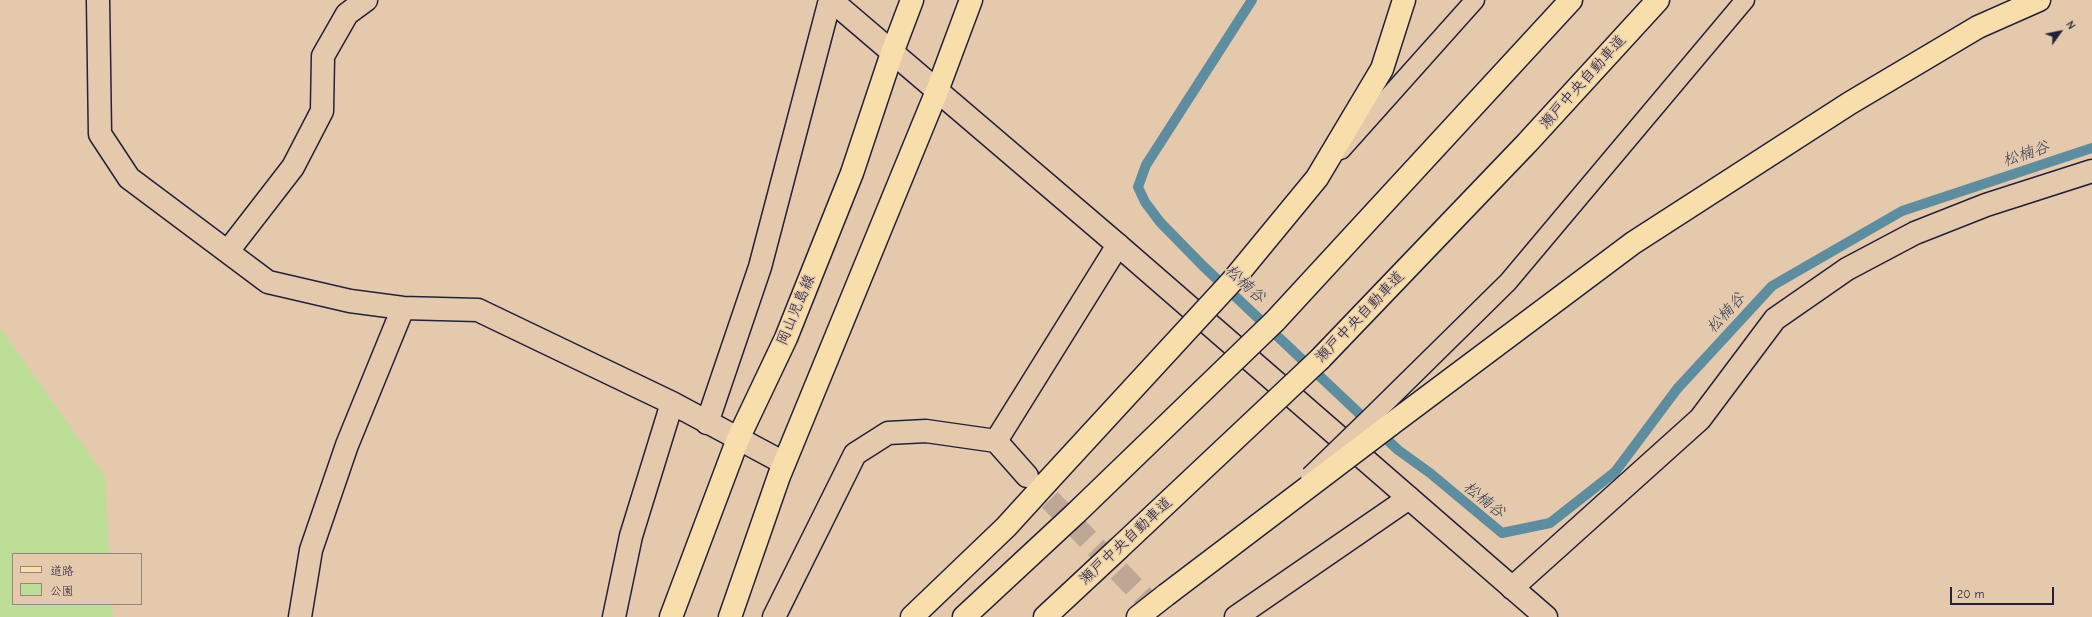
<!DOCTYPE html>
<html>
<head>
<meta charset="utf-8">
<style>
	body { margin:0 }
	#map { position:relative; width:2092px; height:617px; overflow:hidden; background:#e5c9ac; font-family:"Comic Neue","Klee One",sans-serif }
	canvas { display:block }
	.legend { position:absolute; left:12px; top:553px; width:130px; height:52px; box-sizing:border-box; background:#e5c9ac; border:1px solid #97867f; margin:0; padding:5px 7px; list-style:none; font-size:12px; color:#22223b }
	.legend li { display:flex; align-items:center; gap:8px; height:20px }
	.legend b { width:20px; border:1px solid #97867f }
	.north { position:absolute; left:2040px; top:12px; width:40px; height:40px; -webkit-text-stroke:3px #e5c9ac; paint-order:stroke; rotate:57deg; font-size:11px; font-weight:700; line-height:16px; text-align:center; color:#22223b }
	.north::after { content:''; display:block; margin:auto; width:14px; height:18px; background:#22223b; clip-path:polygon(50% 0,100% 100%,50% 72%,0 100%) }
	.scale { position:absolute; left:1950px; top:587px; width:104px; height:18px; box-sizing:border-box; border:2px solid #22223b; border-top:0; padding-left:5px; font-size:12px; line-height:14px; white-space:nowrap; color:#22223b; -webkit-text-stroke:3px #e5c9ac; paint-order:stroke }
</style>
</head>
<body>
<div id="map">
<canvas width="2092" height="617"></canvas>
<ul class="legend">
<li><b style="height:5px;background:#f8deab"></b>道路</li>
<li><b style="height:11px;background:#bcde97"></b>公園</li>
</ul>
<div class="north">N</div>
<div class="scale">20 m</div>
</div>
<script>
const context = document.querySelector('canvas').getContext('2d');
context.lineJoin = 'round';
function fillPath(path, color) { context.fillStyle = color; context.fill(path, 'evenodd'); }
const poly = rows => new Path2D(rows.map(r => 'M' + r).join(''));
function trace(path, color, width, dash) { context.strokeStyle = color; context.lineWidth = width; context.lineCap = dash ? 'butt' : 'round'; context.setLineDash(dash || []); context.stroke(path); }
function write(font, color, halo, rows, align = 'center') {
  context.font = font + ' "Comic Neue","Klee One",sans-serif'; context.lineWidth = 3; context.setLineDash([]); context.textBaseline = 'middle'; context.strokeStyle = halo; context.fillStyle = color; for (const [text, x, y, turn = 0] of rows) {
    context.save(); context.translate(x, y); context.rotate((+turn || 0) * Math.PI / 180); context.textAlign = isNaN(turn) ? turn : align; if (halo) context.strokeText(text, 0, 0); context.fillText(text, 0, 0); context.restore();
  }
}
fillPath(poly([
	[0,328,105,476,109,554,13,554,13,604,112,604,113,617,0,617]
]), '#bcde97');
trace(poly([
	[1252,0,1146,165,1138,187,1145,202,1160,222,1203,266,1398,450,1430,473,1502,533,1550,523,1615,472,1677,389,1772,286,1902,211,2092,148]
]), '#5e8da0', 10);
trace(poly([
	[1027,476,1163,617]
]), '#bea895', 22, [22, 11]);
const service = poly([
	[1341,150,1475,0],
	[1377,411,1508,282,1745,0]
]);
const minor = poly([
	[98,0,100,134,129,178,268,282,350,301,403,308,478,310,672,403,784,463],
	[228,251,293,167,322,111,323,56,347,14,366,0],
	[707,423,760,267,830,0],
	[996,441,1118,245],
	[1512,588,1700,419,1775,319,1847,269,1915,233,1986,205,2092,171],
	[300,617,311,550,347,445,403,308],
	[614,617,631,536,672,403],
	[774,617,855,454,888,433,926,431,996,441,1027,476],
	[1236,617,1409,498]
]);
const tertiary = poly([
	[831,0,1118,245,1546,617]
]);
const primary = poly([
	[671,617,738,439,786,338,852,173,892,53,912,0],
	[730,617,779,476,937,91,971,0]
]);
const motorway = poly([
	[1233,280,1317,178,1382,69,1404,0],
	[1275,321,1571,0],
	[1320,359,1527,143,1658,0],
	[1390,425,1633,243,1850,103,1978,27,2039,0],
	[912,617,1006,527,1047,482],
	[964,617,1076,513],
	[1045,617,1118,549],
	[1138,617,1166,595]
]);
trace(service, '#22223b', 21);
trace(minor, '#22223b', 25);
trace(tertiary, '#22223b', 25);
trace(primary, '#22223b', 25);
trace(motorway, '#22223b', 25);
trace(service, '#e5c9ac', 18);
trace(minor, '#e5c9ac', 22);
trace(tertiary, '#e5c9ac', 22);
trace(primary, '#f8deab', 22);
trace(motorway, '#f8deab', 22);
const serviceBridge = poly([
	[1310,476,1377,411]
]);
const motorwayBridge = poly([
	[1047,482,1233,280],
	[1076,513,1275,321],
	[1118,549,1320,359],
	[1166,595,1390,425]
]);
trace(serviceBridge, '#22223b', 21, []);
trace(motorwayBridge, '#22223b', 25, []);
trace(serviceBridge, '#e5c9ac', 18);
trace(motorwayBridge, '#f8deab', 22);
write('15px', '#22223b', '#e5c9ac', [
	["瀬戸中央自動車道",1583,82,-48],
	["岡山児島線",796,310,-67],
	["瀬戸中央自動車道",1360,317,-46],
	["瀬戸中央自動車道",1126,541,-43]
]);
write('italic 16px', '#313d54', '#e5c9ac', [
	["松楠谷",2026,154,-18],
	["松楠谷",1245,284,43],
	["松楠谷",1726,313,-47],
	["松楠谷",1484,500,39]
]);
</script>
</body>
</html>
